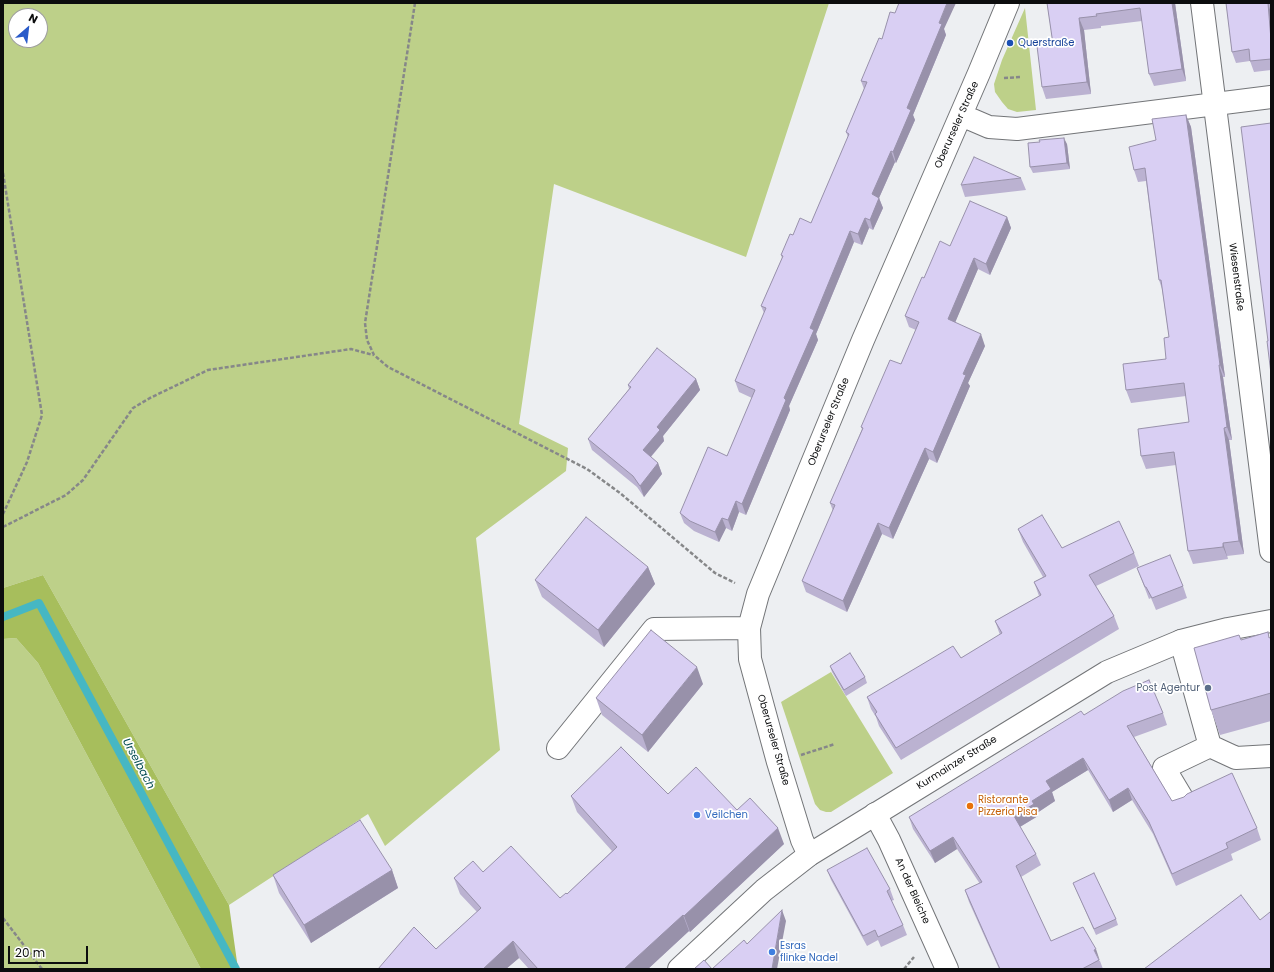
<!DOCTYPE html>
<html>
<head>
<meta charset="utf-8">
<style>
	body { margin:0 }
	#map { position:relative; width:1274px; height:972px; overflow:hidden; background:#edeff2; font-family:Poppins,sans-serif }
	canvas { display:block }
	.frame { position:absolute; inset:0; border:4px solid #0c0d0e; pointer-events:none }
	.north { position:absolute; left:8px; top:8px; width:40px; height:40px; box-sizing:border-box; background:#fff; border:1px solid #9e9e9f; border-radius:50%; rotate:28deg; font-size:11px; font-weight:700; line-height:16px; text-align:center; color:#0c0d0e }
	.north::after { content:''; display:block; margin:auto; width:14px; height:18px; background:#2a5bc9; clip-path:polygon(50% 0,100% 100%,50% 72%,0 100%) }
	.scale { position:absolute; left:8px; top:946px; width:80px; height:18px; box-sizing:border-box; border:2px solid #0c0d0e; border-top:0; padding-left:5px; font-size:12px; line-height:14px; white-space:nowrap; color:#0c0d0e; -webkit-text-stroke:3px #fff; paint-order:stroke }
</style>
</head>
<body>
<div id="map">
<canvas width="1274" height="972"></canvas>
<div class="frame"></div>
<div class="north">N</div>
<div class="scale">20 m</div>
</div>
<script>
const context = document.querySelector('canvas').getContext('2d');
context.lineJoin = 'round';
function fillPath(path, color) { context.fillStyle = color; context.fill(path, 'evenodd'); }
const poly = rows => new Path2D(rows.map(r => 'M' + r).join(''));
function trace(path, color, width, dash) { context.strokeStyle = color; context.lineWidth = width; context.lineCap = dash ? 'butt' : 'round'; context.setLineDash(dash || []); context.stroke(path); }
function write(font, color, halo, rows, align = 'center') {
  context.font = font + ' Poppins,sans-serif'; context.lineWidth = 3.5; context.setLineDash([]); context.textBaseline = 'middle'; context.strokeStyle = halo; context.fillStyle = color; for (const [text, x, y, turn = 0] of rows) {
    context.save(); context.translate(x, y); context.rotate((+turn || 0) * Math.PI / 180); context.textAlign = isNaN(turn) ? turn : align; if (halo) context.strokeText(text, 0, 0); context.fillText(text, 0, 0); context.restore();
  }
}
fillPath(poly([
	[3,3,829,3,746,257,554,184,519,424,568,448,566,471,476,538,500,750,385,846,368,814,229,905,43,575,3,588],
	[16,16,40,16,40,40,16,40],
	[1025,8,1036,110,1017,112,1008,109,1002,102,995,92,994,84,1002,60],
	[16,638,38,663,201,969,3,969,3,639],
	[831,672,893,773,831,812,826,812,820,810,815,804,781,702]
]), '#bdd089');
fillPath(poly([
	[43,575,229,905,238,969,201,969,38,663,16,638,3,639,3,588]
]), '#a7be5c');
trace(poly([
	[3,617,39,603,236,969]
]), '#46b7c3', 8);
const minor = poly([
	[1202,3,1271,551],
	[961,115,989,127,1017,129,1271,97],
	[1181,641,1210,746,1236,758,1271,756],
	[558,748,654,629,749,628],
	[1182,798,1164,768,1210,746],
	[875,814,889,840,947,969],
	[809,855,802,840,778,762,750,659,749,628,758,594,863,340,979,73,1008,3]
]);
const major = poly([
	[679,969,764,890,809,855,1107,672,1181,641,1228,629,1271,621]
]);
trace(minor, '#737578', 24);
trace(major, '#737578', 24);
trace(poly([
	[415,3,365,323,367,340,374,355,388,367,587,469,620,493,715,573,735,583],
	[1004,78,1021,77],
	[3,173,42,415,27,462,3,514],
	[3,527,66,495,83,480,133,408,150,398,208,370,351,349,373,355],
	[801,755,835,744],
	[3,918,42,969],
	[904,969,914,957]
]), '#868789', 2.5, [4, 2]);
trace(minor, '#fff', 22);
trace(major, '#fff', 22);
fillPath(poly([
	[1047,3,1175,3,1186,81,1154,86,1149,74,1142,21,1101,26,1101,28,1084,30,1091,94,1046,99,1042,87,1053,44],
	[1226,3,1271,3,1271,70,1254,72,1250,61,1236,63,1232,52],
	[944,29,946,35,913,115,915,120,896,163,895,162,879,198,883,208,873,230,869,228,862,245,854,242,816,334,818,340,789,406,790,410,746,515,739,512,732,531,726,528,719,542,694,531,684,523,680,513,727,456,752,398,739,392,735,381,764,313,761,306,782,258,781,255,793,235,811,223,848,137,846,132,864,89,861,81,882,39],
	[1186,115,1191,127,1225,377,1223,377,1232,440,1229,440,1244,554,1227,556,1228,559,1193,564,1188,551,1176,465,1146,469,1141,456,1189,422,1186,396,1131,403,1126,390,1166,359,1169,337,1162,289,1159,280,1146,181,1138,182,1134,170,1156,140],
	[1040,142,1067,144,1070,169,1033,173,1030,167],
	[1021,178,1026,190,965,197,961,185],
	[1007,217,1011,228,990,275,978,269,955,322,985,346,968,383,970,386,937,463,929,459,893,539,882,534,847,612,806,592,802,581,833,511,830,503,862,429,861,427,901,364,916,330,909,327,905,316,924,278,950,246],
	[696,379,700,390,663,436,664,441,651,457,658,463,662,474,644,497,637,487,592,450,588,439,629,389,628,385],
	[1018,529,1062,548,1134,553,1139,566,1096,586,1114,616,1119,629,901,760,879,726,876,717,871,709,867,697,961,658,1000,635,995,621,1039,596,1034,582,1043,577,1023,542],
	[648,567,655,584,604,647,542,597,535,580],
	[1137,568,1183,586,1187,598,1156,610,1151,598,1149,599],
	[1271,637,1271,721,1220,735,1211,710,1270,638],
	[830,666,865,677,867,683,846,696,832,672],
	[703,684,648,752,602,715,596,698],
	[1163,713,1167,725,1134,737,1172,801,1257,828,1261,840,1231,854,1233,860,1176,886,1153,834,1132,800,1113,812,1088,770,1052,792,1055,801,1037,813,1038,816,1020,827,1036,854,1041,865,1021,877,1051,941,1100,961,1103,969,999,969,969,902,965,890,980,884,957,849,935,863,913,829,909,817,1084,715],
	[668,794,737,810,784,844,690,932,689,931,648,969,529,969,519,958,506,969,378,969,436,949,477,912,460,894,454,878,483,872,560,898,567,894,612,851,577,812,571,796],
	[392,870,398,888,311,943,279,893,273,875],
	[827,870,890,889,894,900,891,901,903,925,907,935,881,947,878,940,867,946,831,880],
	[1073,883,1116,919,1118,925,1096,935]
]), '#bbb2d1');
fillPath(poly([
	[947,3,956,3,944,29,946,35,913,115,915,120,896,163,893,152,907,108,939,23],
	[1172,3,1175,3,1186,81,1182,69],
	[1268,3,1271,13,1271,40],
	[1079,18,1084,30,1091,94,1087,82],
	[1186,115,1191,127,1225,377,1220,365],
	[1064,138,1067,144,1070,169,1067,163],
	[891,151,895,162,879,198,883,208,873,230,870,220,872,194],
	[1007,217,1011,228,990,275,986,264],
	[865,218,869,228,862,245,858,234],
	[850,231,854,242,816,334,818,340,789,406,790,410,746,515,742,504,784,398,810,328],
	[974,258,978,269,952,330,948,319],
	[981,334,985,346,968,383,970,386,937,463,933,452,963,374],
	[1219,365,1223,377,1232,440,1227,427],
	[696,379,700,390,663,436,664,441,647,461,643,450,657,427],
	[1224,428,1229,440,1244,554,1239,541],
	[925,448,929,459,893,539,889,528],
	[658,463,662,474,644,497,640,486],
	[736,501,739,512,732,531,728,520],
	[722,518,726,528,719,542,715,532],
	[878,523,882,534,847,612,843,601],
	[1223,543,1227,556,1228,559,1223,547],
	[648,567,655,584,604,647,598,630],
	[697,667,703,684,648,752,642,735],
	[1083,758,1088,770,1052,792,1055,801,1037,813,1038,816,1018,828,1014,816,1032,801,1046,781],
	[1128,788,1132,800,1113,812,1109,800],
	[778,828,784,844,690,932,684,916],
	[953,837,957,849,935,863,930,851],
	[392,870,398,888,311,943,304,925],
	[782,910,786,921,777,969,772,969],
	[683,915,689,931,648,969,624,969],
	[513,941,519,958,506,969,483,969],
	[1096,949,1100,961,1094,950]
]), '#9891aa');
const building = poly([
	[899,3,947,3,939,23,942,24,907,108,911,110,893,152,891,151,872,194,879,198,870,220,865,218,858,234,850,231,810,328,814,330,784,398,786,400,742,504,736,501,728,520,722,518,715,532,690,521,680,513,708,447,727,456,755,390,735,381,766,308,761,306,783,256,781,255,790,234,793,235,800,218,811,223,849,134,846,132,867,82,861,81,879,38,882,39,890,12,895,13,899,3],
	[1047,3,1172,3,1182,69,1149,74,1140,8,1096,14,1097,16,1079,18,1087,82,1042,87,1037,46,1053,44,1047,3],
	[1226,3,1271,3,1268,3,1271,40,1271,59,1250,61,1249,49,1232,52,1226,3],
	[1186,115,1220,365,1219,365,1227,427,1224,428,1239,541,1223,543,1223,547,1188,551,1174,452,1141,456,1138,429,1189,422,1184,383,1126,390,1123,364,1166,359,1164,338,1169,337,1161,280,1159,280,1145,168,1134,170,1129,147,1156,140,1152,119,1186,115],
	[1271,123,1271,374,1267,341,1268,341,1241,127,1271,123],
	[1064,138,1067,163,1030,167,1028,143,1040,142,1039,140,1064,138],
	[974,157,1021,178,961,185,974,157],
	[970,201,1007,217,986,264,974,258,948,319,981,334,963,374,966,375,933,452,925,448,889,528,878,523,843,601,802,581,835,505,830,503,863,428,861,427,890,360,901,364,919,322,905,316,922,277,924,278,940,241,950,246,970,201],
	[657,348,696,379,657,427,660,430,643,450,658,463,640,486,633,476,588,439,631,387,628,385,657,348],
	[1042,515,1062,548,1119,521,1134,553,1089,575,1114,616,896,748,875,714,877,712,867,697,953,646,961,658,1002,633,995,621,1041,595,1034,582,1046,576,1018,529,1042,515],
	[586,517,648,567,598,630,535,580,586,517],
	[1170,555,1183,586,1152,598,1146,587,1145,587,1137,568,1170,555],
	[651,630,697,667,642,735,596,698,651,630],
	[1268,632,1269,638,1271,637,1271,693,1211,710,1194,648,1239,635,1241,640,1268,632],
	[850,653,865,677,844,690,830,666,850,653],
	[1149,680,1163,713,1127,726,1172,801,1184,797,1187,794,1232,773,1257,828,1226,843,1228,848,1172,874,1149,822,1128,788,1109,800,1083,758,1046,781,1051,789,1032,801,1034,804,1014,816,1036,854,1016,866,1051,941,1083,927,1096,949,1094,950,1099,960,1082,969,1000,969,965,890,982,882,953,837,930,851,909,817,1081,711,1084,715,1123,691,1149,680],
	[621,747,668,794,696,767,737,810,750,798,778,828,684,916,683,915,624,969,538,969,513,941,483,969,378,969,414,927,436,949,481,908,454,878,473,861,483,872,511,846,560,898,566,893,567,894,617,847,571,796,621,747],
	[360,820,392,870,304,925,273,875,360,820],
	[867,848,890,889,887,891,903,925,878,937,875,930,863,936,827,870,867,848],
	[1094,873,1116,919,1094,929,1073,883,1094,873],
	[1241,895,1260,920,1270,912,1271,914,1271,969,1144,969,1241,895],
	[782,910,772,969,694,969,704,960,712,969,744,940,747,944,782,910]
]);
fillPath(building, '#d9cff3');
trace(building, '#9891aa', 1);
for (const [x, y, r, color] of [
	[1010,43,4,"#1a4fb4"],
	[1208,688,4,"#5c6f8a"],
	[970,806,4,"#e8710a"],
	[697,815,4,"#3f7fe0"],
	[772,952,4,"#3f7fe0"]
]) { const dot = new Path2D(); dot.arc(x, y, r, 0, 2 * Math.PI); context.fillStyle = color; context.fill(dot); trace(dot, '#fff', 1.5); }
write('10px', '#164399', '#fff', [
	["Querstraße",1018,43]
], 'left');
write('10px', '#0c0d0e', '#fff', [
	["Oberurseler Straße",957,125,-66],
	["Wiesenstraße",1236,277,83],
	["Oberurseler Straße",829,422,-68],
	["Oberurseler Straße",773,740,74],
	["Kurmainzer Straße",957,763,-32],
	["An der Bleiche",912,891,66]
]);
write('10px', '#4e5e75', '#fff', [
	["Post Agentur",1200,688]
], 'right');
write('10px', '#c56008', '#fff', [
	["Ristorante",978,800],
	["Pizzeria Pisa",978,812]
], 'left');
write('10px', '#366cbe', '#fff', [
	["Veilchen",705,815],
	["Esras",780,946],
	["flinke Nadel",780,958]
], 'left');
write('italic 11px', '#024a51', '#fff', [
	["Urselbach",138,764,62]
]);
</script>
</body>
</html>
